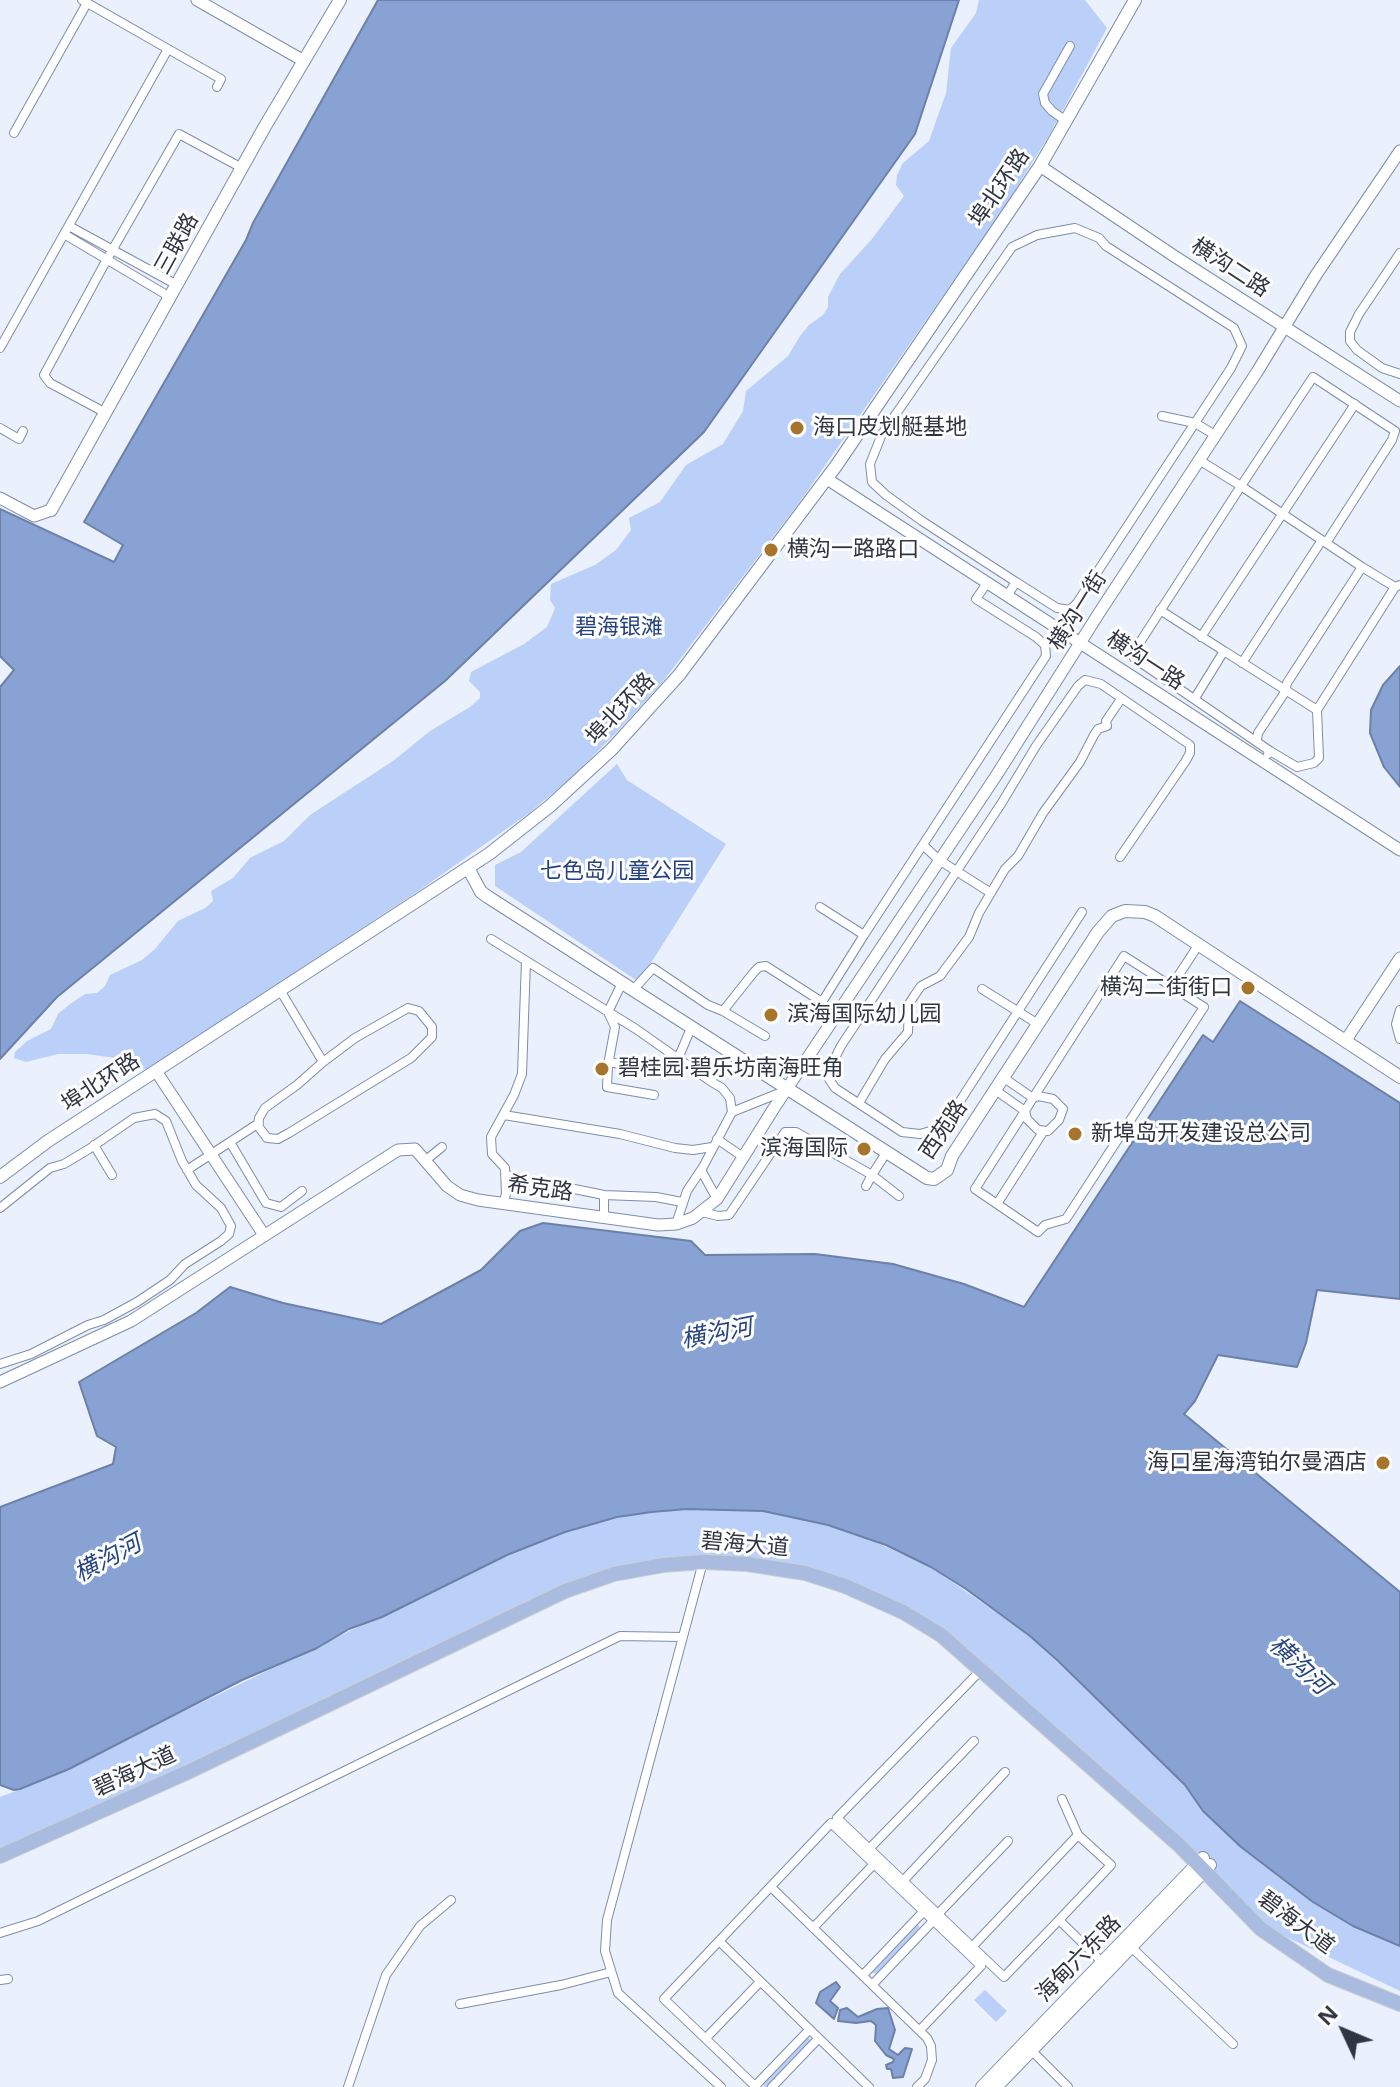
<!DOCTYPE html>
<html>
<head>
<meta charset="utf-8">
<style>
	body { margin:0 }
	#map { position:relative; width:1400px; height:2087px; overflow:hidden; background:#eaf0fc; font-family:"Open Sans",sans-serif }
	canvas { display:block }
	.north { position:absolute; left:1304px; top:1991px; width:80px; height:80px; -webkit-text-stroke:6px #fdfdfd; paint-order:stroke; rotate:314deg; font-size:22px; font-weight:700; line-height:32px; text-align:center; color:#2f3541 }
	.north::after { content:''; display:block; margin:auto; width:28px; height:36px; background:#2f3541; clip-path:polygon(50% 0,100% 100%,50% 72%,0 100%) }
</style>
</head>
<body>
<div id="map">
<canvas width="1400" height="2087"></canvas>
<div class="north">N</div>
</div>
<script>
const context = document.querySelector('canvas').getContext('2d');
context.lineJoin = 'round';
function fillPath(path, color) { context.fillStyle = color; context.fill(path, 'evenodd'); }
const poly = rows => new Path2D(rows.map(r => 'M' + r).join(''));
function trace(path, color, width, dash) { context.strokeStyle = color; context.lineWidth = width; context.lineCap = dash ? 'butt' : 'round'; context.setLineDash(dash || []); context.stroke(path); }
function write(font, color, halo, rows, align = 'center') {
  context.font = font + ' "Open Sans","Noto Sans SC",sans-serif'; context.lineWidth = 6; context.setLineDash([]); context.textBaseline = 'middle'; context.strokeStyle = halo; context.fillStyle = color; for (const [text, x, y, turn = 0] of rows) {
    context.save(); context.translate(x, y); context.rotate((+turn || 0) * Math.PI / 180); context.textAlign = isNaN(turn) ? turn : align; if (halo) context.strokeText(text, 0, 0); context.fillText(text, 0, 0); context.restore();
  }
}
fillPath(poly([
	[979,0,1085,0,1107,28,1050,134,1004,208,799,503,661,684,614,735,570,779,529,813,420,890,147,1070,124,1059,86,1054,58,1054,26,1062,14,1058,15,1052,27,1041,51,1029,58,1014,70,1004,85,994,97,993,105,986,110,975,142,960,155,949,178,921,205,908,213,901,211,891,233,878,250,858,284,841,310,815,393,761,430,731,470,707,480,698,480,692,469,681,471,672,524,644,547,627,555,608,550,600,551,584,595,565,616,550,631,530,629,518,660,502,686,465,723,444,743,411,746,391,788,356,800,336,809,325,823,315,828,307,828,297,840,274,872,239,904,196,896,185,897,175,903,163,929,141,946,93,951,48,976,13],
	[617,764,627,780,644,791,726,844,639,982,495,886,495,865,521,852],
	[687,1509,763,1511,796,1517,857,1534,931,1567,1030,1636,1185,1785,1203,1811,1241,1847,1313,1902,1400,1944,1400,1991,1274,1931,1169,1826,900,1605,812,1570,628,1566,0,1849,0,1797,27,1787,507,1555,565,1532,617,1517],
	[917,1924,920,1928,877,1974,873,1973,871,1971],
	[985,1990,1007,2011,996,2022,974,2000],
	[808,2037,812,2041,768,2087,764,2087,764,2081]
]), '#bad0f9');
const water = poly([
	[378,0,959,0,915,134,704,432,445,681,57,997,0,1059,0,687,14,670,0,656,0,509,114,562,123,545,84,522,246,240,253,223,378,0],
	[1400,666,1400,787,1384,767,1370,733,1371,710,1383,685,1400,666],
	[1240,1001,1400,1103,1400,1299,1317,1290,1306,1343,1297,1367,1218,1355,1195,1401,1184,1414,1400,1592,1400,1946,1353,1926,1313,1902,1241,1847,1203,1811,1185,1785,1057,1660,1030,1636,966,1589,931,1567,886,1545,828,1525,763,1511,687,1509,652,1512,617,1517,565,1532,507,1555,382,1617,349,1629,317,1648,242,1680,69,1769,20,1789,14,1790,0,1785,0,1507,113,1464,116,1447,97,1436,79,1382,196,1313,230,1287,283,1303,381,1324,481,1270,520,1231,543,1223,691,1241,705,1255,815,1254,893,1264,964,1284,1024,1307,1203,1035,1213,1042,1240,1001],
	[836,1982,840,1987,830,2001,838,2008,834,2019,816,2003,820,1992,836,1982],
	[847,2008,858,2017,877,2009,888,2008,895,2030,889,2049,898,2055,905,2048,912,2049,903,2077,893,2078,891,2069,887,2069,886,2065,893,2062,894,2059,886,2055,875,2041,876,2025,871,2021,856,2023,838,2021,840,2010,847,2008]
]);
fillPath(water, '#88a2d4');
trace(water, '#6d81a8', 2);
const minor = poly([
	[82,0,168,49],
	[1066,121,1052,111,1045,103,1043,94,1070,46],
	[14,133,87,3],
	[69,226,177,285],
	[64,234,170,297],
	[1400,253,1359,314,1350,332,1350,341,1357,350,1382,368,1400,374],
	[0,348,168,49,221,79,217,87],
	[106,413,50,383,44,375,106,261,179,134,242,168],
	[1162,416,1195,423,1215,435],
	[0,428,19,439,23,431],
	[1199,460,1241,486,1133,653,1134,658,1270,751],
	[1362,567,1395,587],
	[1007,596,1016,582,922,521,886,495,872,482,870,464,882,434,1012,247,1037,235,1075,228,1099,238,1106,246,1234,328,1242,346,1231,368,1077,603,1070,610,1057,608,1016,582],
	[1160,610,1224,651],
	[1201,637,1355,404],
	[1242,663,1322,540],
	[1195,698,1224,651,1317,710],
	[1257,740,1258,733,1285,692,1287,683,1362,567,1241,486,1313,377,1395,431,1392,440,1326,543],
	[1268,754,1270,751,1297,767,1314,763,1319,758,1317,710,1395,587,1400,585],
	[923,845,939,860,991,893],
	[1082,912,951,1115,937,1129,920,1134,902,1132,835,1088,829,1079,832,1064,841,1046,1001,804,1036,746,1078,686,1085,680,1101,684,1190,745,1190,753,1185,762,1120,857],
	[864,935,1046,656,1045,645,1036,637,976,599,987,583],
	[491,939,636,1029,710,1081,732,1054],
	[622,983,608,1012,615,1027,608,1065,607,1087,654,1095],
	[1171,987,1199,944],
	[982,989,1038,1024],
	[280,990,323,1062,355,1038,408,1008,419,1011,432,1027,432,1037,411,1058,289,1133,278,1139,267,1138,258,1126,259,1118,265,1108,297,1085,323,1062],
	[633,990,653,968,708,1005,723,1011,754,972,759,967,766,966,822,1002,864,935,820,907],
	[1400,1010,1396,1024,1400,1039],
	[723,1011,765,1036],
	[609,1062,672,1073,691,1028],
	[995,1090,1025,1111,975,1189,1038,1232,1045,1225,1066,1219,1204,1007,1124,956,1033,1098,1004,1078],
	[1038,1096,1053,1099,1063,1109,1059,1120,1048,1131,1038,1130,1027,1119,1025,1111,1033,1098,1038,1096],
	[859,1103,885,1059,908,1032,909,1004,914,996,921,986,940,976,969,937,979,913,1005,869,1018,856,1043,813,1080,762,1094,735,1098,729,1107,726,1106,721,1121,699],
	[732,1112,787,1090],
	[504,1115,620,1134,675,1148,693,1150,712,1147],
	[717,1139,743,1157],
	[230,1142,266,1203,281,1207,302,1191],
	[94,1145,112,1175],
	[426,1160,442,1147],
	[187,1170,259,1123],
	[701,1170,717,1199],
	[505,1175,604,1195,656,1197,682,1202],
	[866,1186,872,1175,899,1196],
	[503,1204,506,1194,505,1168,492,1154,491,1137,514,1095,522,1074,526,961],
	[997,1204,1043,1132],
	[0,1208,50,1168,64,1164,89,1149,134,1118,155,1114,166,1121,182,1161,196,1185,221,1208,231,1226,229,1234,221,1241,185,1264,170,1280,137,1302,104,1320,88,1325,31,1354,0,1364],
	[702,1212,718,1216,729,1215,785,1132,796,1132,872,1175,886,1153],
	[604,1219,604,1195],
	[676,1224,687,1191,703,1167,732,1112,730,1098,722,1088,710,1081],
	[703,1562,607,1920,605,1951,618,1993,721,2087],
	[983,1668,837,1818,1004,1977,1059,1920],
	[1062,1799,1078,1835,1111,1865,1059,1920,1104,1964],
	[869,1849,974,1741],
	[903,1881,1005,1772],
	[771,1887,927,2038,931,2046,932,2060,925,2079,917,2087],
	[938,1914,1008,1841],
	[813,1928,874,1864],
	[0,1933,38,1921,620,1636,683,1637],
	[719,1941,869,2087],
	[1128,1944,1233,2044],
	[972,1947,1078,1835],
	[863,1975,924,1911],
	[0,1980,8,1979],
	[873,1984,934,1920],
	[460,2004,561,1985,611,1972],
	[706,2038,760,1982],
	[1028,2047,1068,2087],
	[755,2086,809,2030],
	[348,2087,386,1975,420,1926,451,1900],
	[756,2087,664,1999,831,1823,981,1966,920,2030],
	[772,2087,818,2039]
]);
const tertiary = poly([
	[197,0,304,61],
	[1040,166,1174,256,1400,401],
	[827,479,1400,850],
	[0,498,34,516,51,510],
	[1346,1040,1400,958],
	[156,1071,264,1235],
	[0,1382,131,1321,398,1150,415,1149,447,1186,460,1195,478,1200,658,1225,676,1224,693,1218,717,1199,774,1108,996,776,1099,613,1257,372,1316,275,1400,151]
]);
const secondary = poly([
	[51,510,264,128,340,0],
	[468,868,481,892,488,897,927,1178,934,1179,947,1170,952,1156,1098,932,1112,916,1125,911,1145,912,1155,916,1400,1077],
	[0,1177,48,1141,489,854,550,806,612,749,679,675,836,466,1040,166,1135,0],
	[982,2087,1203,1858],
	[996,2087,1210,1865]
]);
const primary = poly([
	[0,1856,188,1772,565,1591,614,1574,664,1565,703,1562,747,1564,805,1573,845,1586,903,1612,941,1635,1179,1845,1261,1929,1328,1975,1400,2004]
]);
trace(minor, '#7f8da9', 10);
trace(tertiary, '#7f8da9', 13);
trace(secondary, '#7f8da9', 14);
trace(primary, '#cdcfd1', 16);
trace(minor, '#fff', 8);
trace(tertiary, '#fff', 11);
trace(secondary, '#fff', 12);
trace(primary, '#a9bce0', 14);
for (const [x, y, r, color] of [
	[797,428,8,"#a7742b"],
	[771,550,8,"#a7742b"],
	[1248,988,8,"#a7742b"],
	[771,1015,8,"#a7742b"],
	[602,1069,8,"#a7742b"],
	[1075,1134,8,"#a7742b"],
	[864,1149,8,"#a7742b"],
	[1383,1463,8,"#a7742b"]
]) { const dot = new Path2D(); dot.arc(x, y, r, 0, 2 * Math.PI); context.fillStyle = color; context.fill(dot); trace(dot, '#fdfdfd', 3); }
write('22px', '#2f3541', '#fdfdfd', [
	["埠北环路",1000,188,-56],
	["三联路",177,244,-61],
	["横沟二路",1230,268,33],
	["横沟一街",1078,611,-58],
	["横沟一路",1145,661,33],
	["埠北环路",621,709,-47],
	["埠北环路",101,1083,-33],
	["西苑路",944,1130,-56],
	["希克路",540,1189,8],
	["碧海大道",745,1545,5],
	["碧海大道",135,1772,-25],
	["碧海大道",1296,1923,37],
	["海甸六东路",1079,1959,-46]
]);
write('22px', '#2f3541', '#fdfdfd', [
	["海口皮划艇基地",813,428],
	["横沟一路路口",787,550],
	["横沟二街街口",1232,988,"right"],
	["滨海国际幼儿园",787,1015],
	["碧桂园·碧乐坊南海旺角",618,1069],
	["新埠岛开发建设总公司",1091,1134],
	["滨海国际",848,1149,"right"],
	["海口星海湾铂尔曼酒店",1367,1463,"right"]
], 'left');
write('22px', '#254280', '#fdfdfd', [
	["碧海银滩",619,628],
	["七色岛儿童公园",617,872]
]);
write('italic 24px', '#264481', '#fdfdfd', [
	["横沟河",717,1334,-11],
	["横沟河",108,1559,-28],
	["横沟河",1299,1666,43]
]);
</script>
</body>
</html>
